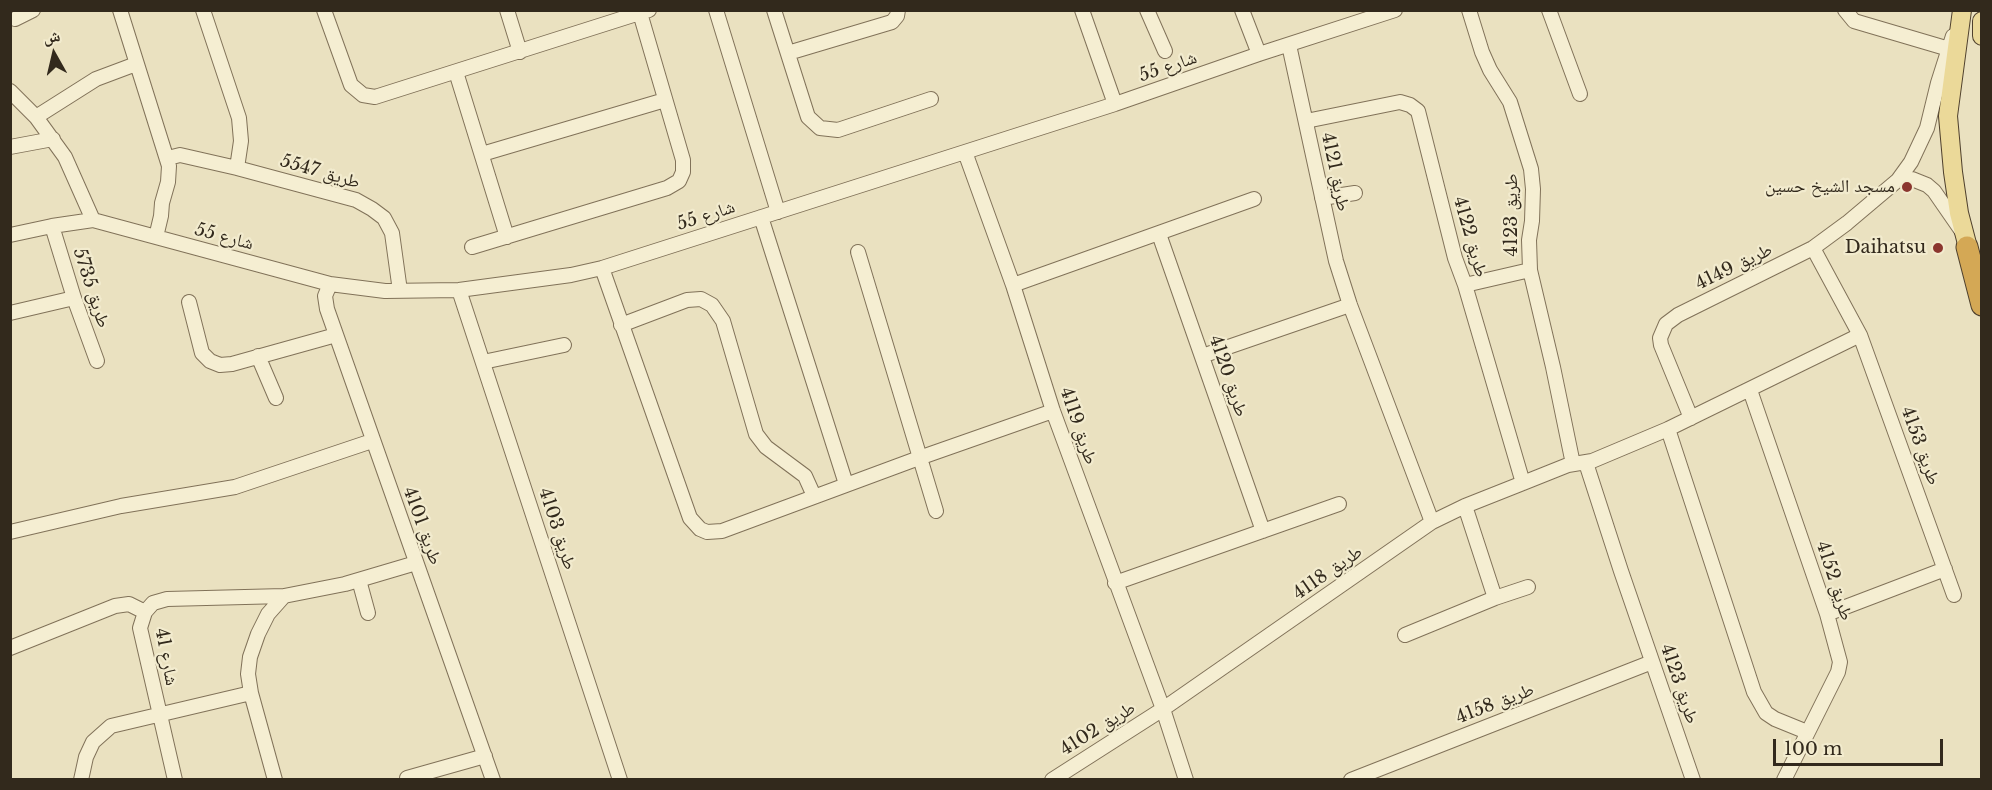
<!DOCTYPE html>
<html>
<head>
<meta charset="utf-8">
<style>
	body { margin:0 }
	#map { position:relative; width:1992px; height:790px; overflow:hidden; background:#eae1c0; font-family:"Libre Baskerville","Noto Naskh Arabic",serif }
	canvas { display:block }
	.frame { position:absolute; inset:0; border:12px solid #32291c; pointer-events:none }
	.north { position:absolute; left:24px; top:24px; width:60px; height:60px; -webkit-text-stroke:4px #f2ebce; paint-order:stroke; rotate:352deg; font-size:16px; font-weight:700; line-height:24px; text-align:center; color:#32291c }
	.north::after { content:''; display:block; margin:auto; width:21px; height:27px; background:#32291c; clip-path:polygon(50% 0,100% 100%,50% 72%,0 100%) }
	.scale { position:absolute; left:1773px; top:739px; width:170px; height:27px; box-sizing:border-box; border:3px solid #32291c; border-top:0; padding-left:8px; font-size:18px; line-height:21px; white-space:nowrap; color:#32291c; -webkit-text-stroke:4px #f2ebce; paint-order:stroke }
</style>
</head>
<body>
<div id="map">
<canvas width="1992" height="790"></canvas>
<div class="frame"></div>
<div class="north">ش</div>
<div class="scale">100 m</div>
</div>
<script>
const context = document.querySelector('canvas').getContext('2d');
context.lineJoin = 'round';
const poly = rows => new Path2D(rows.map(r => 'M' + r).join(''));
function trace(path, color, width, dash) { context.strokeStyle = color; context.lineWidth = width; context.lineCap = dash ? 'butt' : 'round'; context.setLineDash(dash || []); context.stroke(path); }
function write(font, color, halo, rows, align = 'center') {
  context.font = font + ' "Libre Baskerville","Noto Naskh Arabic",serif'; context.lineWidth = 4.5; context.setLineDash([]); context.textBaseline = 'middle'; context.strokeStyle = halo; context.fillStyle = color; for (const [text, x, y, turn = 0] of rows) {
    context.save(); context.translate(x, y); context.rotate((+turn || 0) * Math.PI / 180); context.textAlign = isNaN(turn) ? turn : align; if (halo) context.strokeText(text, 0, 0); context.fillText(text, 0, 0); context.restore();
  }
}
const minor = poly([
	[120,10,169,166,168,182,162,203,161,216,156,237],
	[203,10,239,118,241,141,237,168],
	[324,10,351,85,363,95,375,97,649,10],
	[507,10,520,52],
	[716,10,778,212],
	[774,10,808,117,820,128,838,130,931,99],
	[1082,10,1115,104],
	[1147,10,1165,51],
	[1242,10,1259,54],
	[1469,10,1482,52,1490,70,1510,102,1531,169,1533,189,1532,221,1529,240,1530,270,1553,367,1573,464],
	[1549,10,1580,94],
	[1845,10,1854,21,1949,49],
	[15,19,33,10],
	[1289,45,1336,261,1350,305,1432,522],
	[788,53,892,22,897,16,898,10],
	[456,72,507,237],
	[10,91,36,117,65,157,93,220],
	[36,117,96,79,136,64],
	[1306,121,1400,102,1410,105,1418,111,1455,258,1465,285,1523,483],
	[10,147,53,139],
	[965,152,1013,285,1053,411,1163,709,1186,780],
	[482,154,665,100],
	[168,158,180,155,237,168,356,200,372,209,384,218,392,233,400,291],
	[1898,180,1912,179,1927,185,1934,191,1961,230],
	[1322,198,1355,193],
	[761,217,846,484],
	[52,226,74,298,97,361],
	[1159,234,1263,531],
	[10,235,52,226,93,220,330,284,385,291,459,290,571,275,602,268,1115,104,1259,54,1395,10],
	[472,247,667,188,679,181,683,172,683,160,640,13],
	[1813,248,1860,335,1954,595],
	[858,252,936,511],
	[602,268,690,518,700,529,707,532,722,531,919,458,1053,411],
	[330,284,325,296,327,309,493,780],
	[1013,285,1254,199],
	[1465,285,1530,270],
	[459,290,620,780],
	[189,302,202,353,210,361,220,365,232,364,336,335],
	[10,313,74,298],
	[621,325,687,300,701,299,712,305,723,321,756,434,766,447,805,476,814,496],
	[258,356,276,398],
	[1202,356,1350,305],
	[483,362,564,345],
	[1750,390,1827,614,1840,662,1838,672,1784,780],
	[1691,418,1661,345,1660,338,1666,324,1678,315,1813,248,1847,223,1898,180,1911,162,1927,128,1938,83,1953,36],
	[1668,429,1754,692,1766,713,1775,719,1807,732],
	[1586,463,1621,571,1693,780],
	[1465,506,1495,598],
	[10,532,121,506,235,487,372,441],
	[359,580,368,613],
	[1115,583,1339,504],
	[1827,614,1945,569],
	[1405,635,1495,598,1528,587],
	[10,648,115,606,129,604,145,612],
	[407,778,485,756],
	[81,780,86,757,93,742,111,726,251,693],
	[175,780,140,628,145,612,153,603,167,599,284,596,345,584,416,563],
	[275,780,251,693,248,674,250,657,258,634,268,614,284,596],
	[1052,780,1163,709,1432,522,1465,506,1523,483,1568,465,1592,461,1668,429,1860,335],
	[1351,780,1652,662]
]);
const major = poly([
	[1962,10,1948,116,1953,172,1959,213,1971,259],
	[1982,21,1982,36]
]);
const highway = poly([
	[1967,247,1982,305]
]);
trace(minor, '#817259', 16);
trace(major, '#4f402d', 20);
trace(highway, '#4f402d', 23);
trace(minor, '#f5eed2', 14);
trace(major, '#ebd999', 18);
trace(highway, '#d4a855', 21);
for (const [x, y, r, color] of [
	[1907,187,6,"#8b362e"],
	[1938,248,6,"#8b362e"]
]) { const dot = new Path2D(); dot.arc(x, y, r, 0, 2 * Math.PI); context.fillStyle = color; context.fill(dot); trace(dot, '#f2ebce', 2); }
write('18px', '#32291c', '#f2ebce', [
	["شارع 55",1168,67,-19],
	["طريق 5547",320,172,16],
	["طريق 4121",1335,172,78],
	["طريق 4123",1512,215,-90],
	["شارع 55",706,216,-18],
	["شارع 55",224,237,15],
	["طريق 4122",1470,237,74],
	["طريق 4149",1734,267,-26],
	["طريق 5735",91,288,72],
	["طريق 4120",1228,376,71],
	["طريق 4119",1078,426,71],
	["طريق 4153",1920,446,70],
	["طريق 4101",422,526,70],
	["طريق 4103",557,529,72],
	["طريق 4118",1328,573,-35],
	["طريق 4152",1834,581,72],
	["شارع 41",166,657,79],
	["طريق 4123",1679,684,71],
	["طريق 4158",1495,704,-21],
	["طريق 4102",1098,729,-32]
]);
write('18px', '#32291c', '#f2ebce', [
	["مسجد الشيخ حسين",1895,187],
	["Daihatsu",1926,248]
], 'right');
</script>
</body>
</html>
